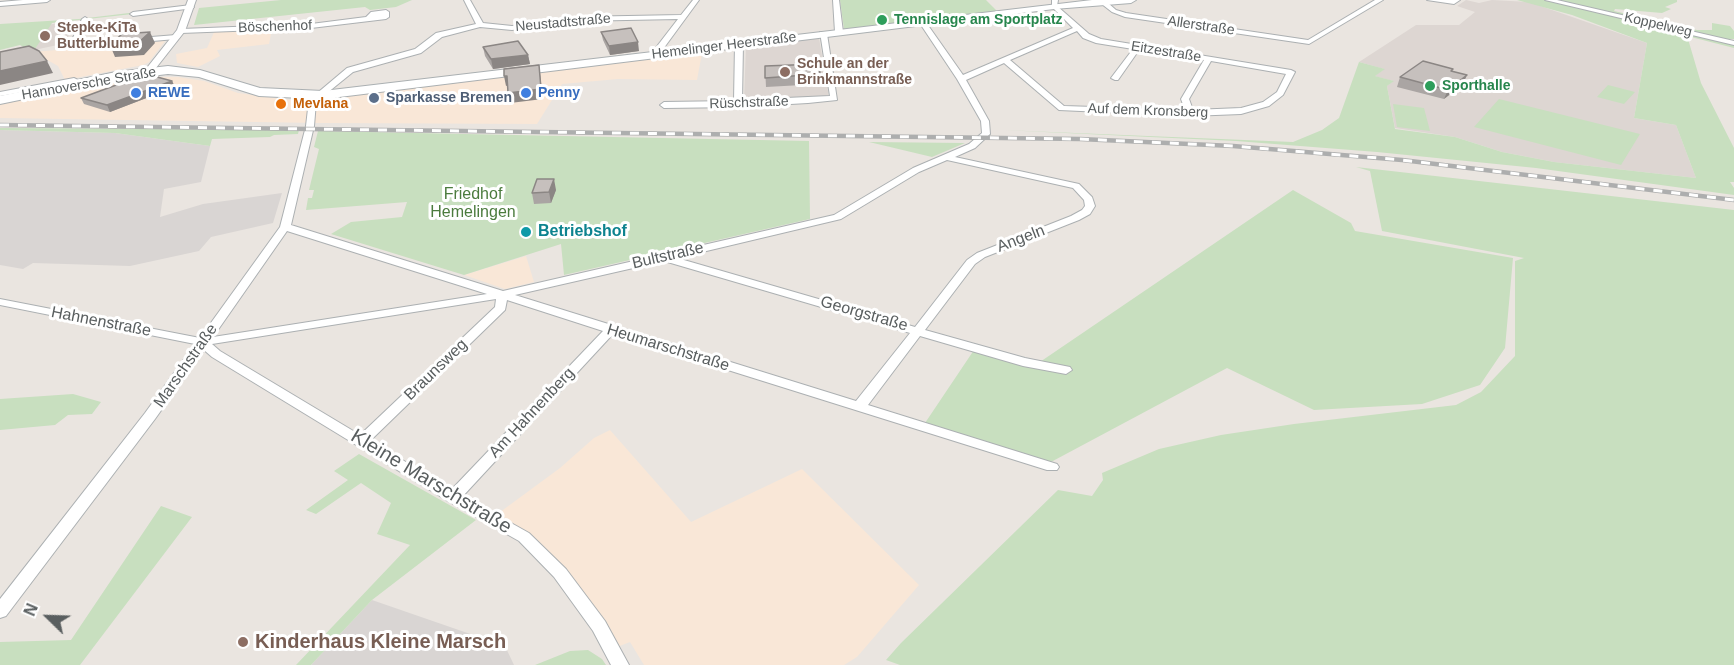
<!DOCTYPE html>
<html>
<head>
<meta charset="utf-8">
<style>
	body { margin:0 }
	#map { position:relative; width:1734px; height:665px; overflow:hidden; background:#eae5e0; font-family:Helvetica,sans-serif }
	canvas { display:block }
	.north { position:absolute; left:18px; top:587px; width:60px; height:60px; -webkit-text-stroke:4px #fff; paint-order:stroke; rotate:293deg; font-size:16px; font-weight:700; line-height:24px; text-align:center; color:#595e5f }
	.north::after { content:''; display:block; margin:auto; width:21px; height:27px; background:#595e5f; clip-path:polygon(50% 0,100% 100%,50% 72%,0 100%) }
</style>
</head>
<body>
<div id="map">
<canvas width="1734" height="665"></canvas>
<div class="north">N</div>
</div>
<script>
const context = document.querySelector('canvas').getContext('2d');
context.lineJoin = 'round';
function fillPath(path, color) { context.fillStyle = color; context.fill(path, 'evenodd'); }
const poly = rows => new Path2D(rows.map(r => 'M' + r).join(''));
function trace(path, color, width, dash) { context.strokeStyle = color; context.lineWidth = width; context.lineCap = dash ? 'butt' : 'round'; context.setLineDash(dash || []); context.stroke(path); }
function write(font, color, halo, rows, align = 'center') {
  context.font = font + ' Helvetica,sans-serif'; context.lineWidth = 6; context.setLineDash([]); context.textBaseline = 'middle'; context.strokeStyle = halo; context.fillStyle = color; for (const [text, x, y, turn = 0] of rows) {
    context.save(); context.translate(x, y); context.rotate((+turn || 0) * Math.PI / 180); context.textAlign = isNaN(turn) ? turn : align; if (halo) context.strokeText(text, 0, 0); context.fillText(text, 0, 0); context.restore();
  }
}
fillPath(poly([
	[272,29,269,44,217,50,220,56,198,67,177,63,176,54,207,48,215,30],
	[165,41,149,62,143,65,65,80,58,66,33,52],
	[702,53,697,80,618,79,562,84,537,124,319,123,0,118,0,104,137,77,178,77,204,81,238,93,297,101],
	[526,256,534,282,505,289,464,275],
	[610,430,691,522,802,469,919,585,857,657,844,665,644,665,630,642,617,647,568,578,492,518,560,468,594,438]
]), '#f9e7d7');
fillPath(poly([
	[0,130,115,133,210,146,201,182,164,189,160,217,203,204,282,193,273,223,211,237,199,251,130,266,33,263,23,269,0,265],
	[372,600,505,646,514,665,311,665]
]), '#d9d5d3');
fillPath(poly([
	[1466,0,1479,3,1492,0,1529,2,1647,43,1634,118,1676,125,1696,178,1554,162,1502,152,1455,137,1395,128,1387,86,1393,81,1374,76,1384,69,1359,62,1416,25,1459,25,1475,12,1457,6],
	[71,22,67,43,34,50,44,25],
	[819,38,829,97,744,100,746,47]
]), '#ddd6d2');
fillPath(poly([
	[281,0,412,0,396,7,370,10,365,7,194,25,199,8],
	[840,0,986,0,997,11,844,29],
	[1517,0,1677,0,1677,2,1665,7,1671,9,1662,13,1615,9,1614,11,1697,30,1712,30,1712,23,1730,26,1734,31,1734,39,1723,39,1725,43,1734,45,1734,48,1691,37,1688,39,1701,83,1734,148,1734,182,1730,182,1734,188,1734,195,1536,168,1377,152,1236,141,1002,130,1293,142,1322,130,1339,118,1359,62,1385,69,1375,76,1394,81,1387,86,1395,129,1455,137,1502,152,1554,162,1696,178,1676,125,1634,118,1647,43,1572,15],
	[179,7,177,9,52,23,33,52,20,45,0,50,0,24,79,19],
	[1608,85,1635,92,1624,104,1597,97],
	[1499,99,1640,134,1621,165,1474,127],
	[1393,104,1424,108,1430,131,1397,127],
	[0,128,6,128,299,130,298,134,274,135,270,137,212,139,210,146,115,133,0,130],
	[318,131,809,141,810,219,564,275,561,244,464,275,331,234,351,222,402,217,407,202,306,210,308,198,312,198,314,190,309,190,319,149,314,147],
	[869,142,965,143,932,157],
	[1356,167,1734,210,1734,665,900,665,886,660,901,643,1058,490,1092,496,1103,480,1102,473,1159,449,1221,435,1294,424,1456,405,1481,392,1515,356,1515,261,1524,258,1382,231,1370,171],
	[1293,190,1351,223,1355,231,1513,258,1505,348,1480,385,1422,404,1314,410,1227,368,1051,462,925,423,974,350,1034,366],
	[73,394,101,402,92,414,68,415,55,425,0,430,0,399],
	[359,454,476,520,372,600,311,665,296,665,410,545,377,534,391,503,361,483,316,514,306,510,348,480,334,471],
	[161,506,192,517,80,665,0,665,0,642,71,640],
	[588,650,602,659,606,665,535,665,570,651]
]), '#c8dfbf');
const minor = poly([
	[23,0,50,0,47,2,0,6,0,2,23,0],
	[464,0,470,0,483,23,512,26,575,17,681,15,693,0,699,0,658,56,651,54,678,19,575,21,512,30,480,27,442,37,421,53,353,72,316,102,314,126,291,225,503,291,834,215,913,168,969,144,982,133,981,121,957,79,919,22,921,21,925,21,963,75,1073,28,1052,7,1052,0,1058,0,1057,6,1089,34,1101,39,1291,70,1295,72,1283,95,1269,106,1241,114,1190,116,1059,110,1004,63,966,80,989,121,990,134,975,148,955,157,1079,184,1092,197,1095,206,1090,214,1079,220,985,257,975,264,925,330,1025,358,1070,367,1072,370,1066,374,1023,366,920,336,868,405,1057,464,1059,467,1057,470,1047,470,613,334,463,496,529,533,566,569,605,621,629,665,611,665,593,631,554,577,519,541,448,501,212,357,204,350,155,419,6,616,0,618,0,599,145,413,195,344,0,305,0,299,200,338,280,227,306,126,309,100,347,68,415,49,436,33,476,24,464,0],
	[1077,31,1083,38,1096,43,1133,49,1111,78,1115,80,1118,80,1139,50,1204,60,1181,99,1185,110,1064,106,1010,60,1077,31],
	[1211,61,1286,74,1277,92,1263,102,1241,108,1193,110,1189,99,1211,61],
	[947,160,1073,188,1084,200,1085,206,1082,210,1071,216,977,253,967,260,915,327,677,258,841,219,919,172,947,160],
	[287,231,487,294,213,337,287,231],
	[664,261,910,333,856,401,515,295,664,261],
	[496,299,495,307,360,435,220,351,212,344,496,299],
	[507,300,603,331,452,489,370,441,505,310,507,300],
	[833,0,839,0,843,32,839,34,835,32,833,0],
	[1102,0,1108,0,1108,3,1116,10,1126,13,1308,40,1375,0,1383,0,1309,44,1125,17,1112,12,1103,5,1102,0],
	[1427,0,1460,0,1454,4,1427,0],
	[1545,0,1557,0,1734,41,1734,45,1545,0],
	[191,5,194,7,193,8,133,16,130,14,133,12,191,5],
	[386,10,389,12,389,17,386,19,311,28,181,33,177,31,181,29,311,24,366,17,371,12,386,10],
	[85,17,88,19,78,43,176,35,180,37,176,39,70,48,69,46,82,19,85,17],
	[820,32,827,34,837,100,808,103,738,107,664,108,660,105,664,102,734,101,735,44,739,42,743,44,742,100,830,96,820,32],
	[74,78,78,80,77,82,0,96,0,92,74,78]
]);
const tertiary = poly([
	[188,0,196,0,185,31,152,73,146,73,146,69,177,30,188,0]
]);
const secondary = poly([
	[1092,0,1136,0,1131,3,1054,9,323,99,259,96,199,77,168,74,116,80,0,104,0,96,116,72,168,66,200,70,260,88,323,91,1092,0]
]);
trace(minor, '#acb0b2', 2);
trace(tertiary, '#acb0b2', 2);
trace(secondary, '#abb0b2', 2);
fillPath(minor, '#fff');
fillPath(tertiary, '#fff');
fillPath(secondary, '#fff');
const rail = poly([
	[0,125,1080,139,1233,146,1402,160,1734,200]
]);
trace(rail, '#adaeae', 4.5);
trace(rail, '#fff', 3, [9]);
fillPath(poly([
	[601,32,639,51,610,55,603,40],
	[483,47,528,55,530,64,493,69,485,56],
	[765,66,820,74,820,84,766,87],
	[1453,69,1452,71,1463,84,1444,99,1397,87,1400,77],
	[172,81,175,87,110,112,84,104,81,98],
	[556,190,551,203,534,204,532,193]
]), '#aaa5a3');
fillPath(poly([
	[150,32,155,43,144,55,115,57,110,45],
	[638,42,639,51,610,55,609,46],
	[528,55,530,64,493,69,491,59],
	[47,61,53,73,0,85,0,71],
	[539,65,543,99,510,103,508,93],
	[1467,75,1463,84,1444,99,1448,90],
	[504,76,507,76,509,85,506,86],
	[172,81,175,87,110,112,107,105],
	[554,179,556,190,551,203,549,192]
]), '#8b8684');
const building = poly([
	[631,28,638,42,609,46,601,32,631,28],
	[150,32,138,43,110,45,122,34,150,32],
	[518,41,528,55,491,59,483,47,518,41],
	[29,46,39,51,47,61,0,71,0,52,29,46],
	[1423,61,1453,69,1451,71,1467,75,1448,90,1400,77,1423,61],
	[819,64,820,74,765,78,765,66,819,64],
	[539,65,541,89,508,93,507,76,504,76,504,69,539,65],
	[146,74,172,81,107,105,81,98,146,74],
	[537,179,554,179,549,192,532,193,537,179]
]);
fillPath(building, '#c6c0bd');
trace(building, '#8b8684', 1.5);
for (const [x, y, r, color] of [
	[882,20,6,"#2e9e5b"],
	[45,36,6,"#8d6e63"],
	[785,72,6,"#8d6e63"],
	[1430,86,6,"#2e9e5b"],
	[136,93,6,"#3f7fe0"],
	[526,93,6,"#3f7fe0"],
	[374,98,6,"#5c6f8a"],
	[281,104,6,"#e8710a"],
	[526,232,6,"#0f9aa8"],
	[243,642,6,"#8d6e63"]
]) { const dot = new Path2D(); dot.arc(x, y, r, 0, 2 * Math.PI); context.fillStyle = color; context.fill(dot); trace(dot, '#fff', 2); }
write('bold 14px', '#27864d', '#fff', [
	["Tennislage am Sportplatz",894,20],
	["Sporthalle",1442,86]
], 'left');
write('14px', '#595e5f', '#fff', [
	["Neustadtstraße",563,23,-5],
	["Koppelweg",1658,25,13],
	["Allerstraße",1201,26,8],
	["Böschenhof",275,27,-2],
	["Hemelinger Heerstraße",724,46,-7],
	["Eitzestraße",1166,52,9],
	["Hannoversche Straße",89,84,-10],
	["Rüschstraße",749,103,-2],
	["Auf dem Kronsberg",1148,111,2]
]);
write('bold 14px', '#785e54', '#fff', [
	["Stepke-KiTa",57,28],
	["Butterblume",57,44],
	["Schule an der",797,64],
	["Brinkmannstraße",797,80]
], 'left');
write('bold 14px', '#366cbe', '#fff', [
	["REWE",148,93],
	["Penny",538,93]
], 'left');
write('bold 14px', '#4e5e75', '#fff', [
	["Sparkasse Bremen",386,98]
], 'left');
write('bold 14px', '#c56008', '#fff', [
	["Mevlana",293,104]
], 'left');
write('16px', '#4b7b3d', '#fff', [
	["Friedhof",473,195],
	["Hemelingen",473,213]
]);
write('bold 16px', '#0d838f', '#fff', [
	["Betriebshof",538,232]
], 'left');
write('16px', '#595e5f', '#fff', [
	["Angeln",1021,239,-21],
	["Bultstraße",668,256,-13],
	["Georgstraße",864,314,16],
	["Hahnenstraße",101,322,11],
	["Heumarschstraße",668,348,17],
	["Marschstraße",186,366,-55],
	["Braunsweg",436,370,-44],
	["Am Hahnenberg",532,413,-47]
]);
write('20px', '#595e5f', '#fff', [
	["Kleine Marschstraße",431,482,31]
]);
write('bold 20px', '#785e54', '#fff', [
	["Kinderhaus Kleine Marsch",255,642]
], 'left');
</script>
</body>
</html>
